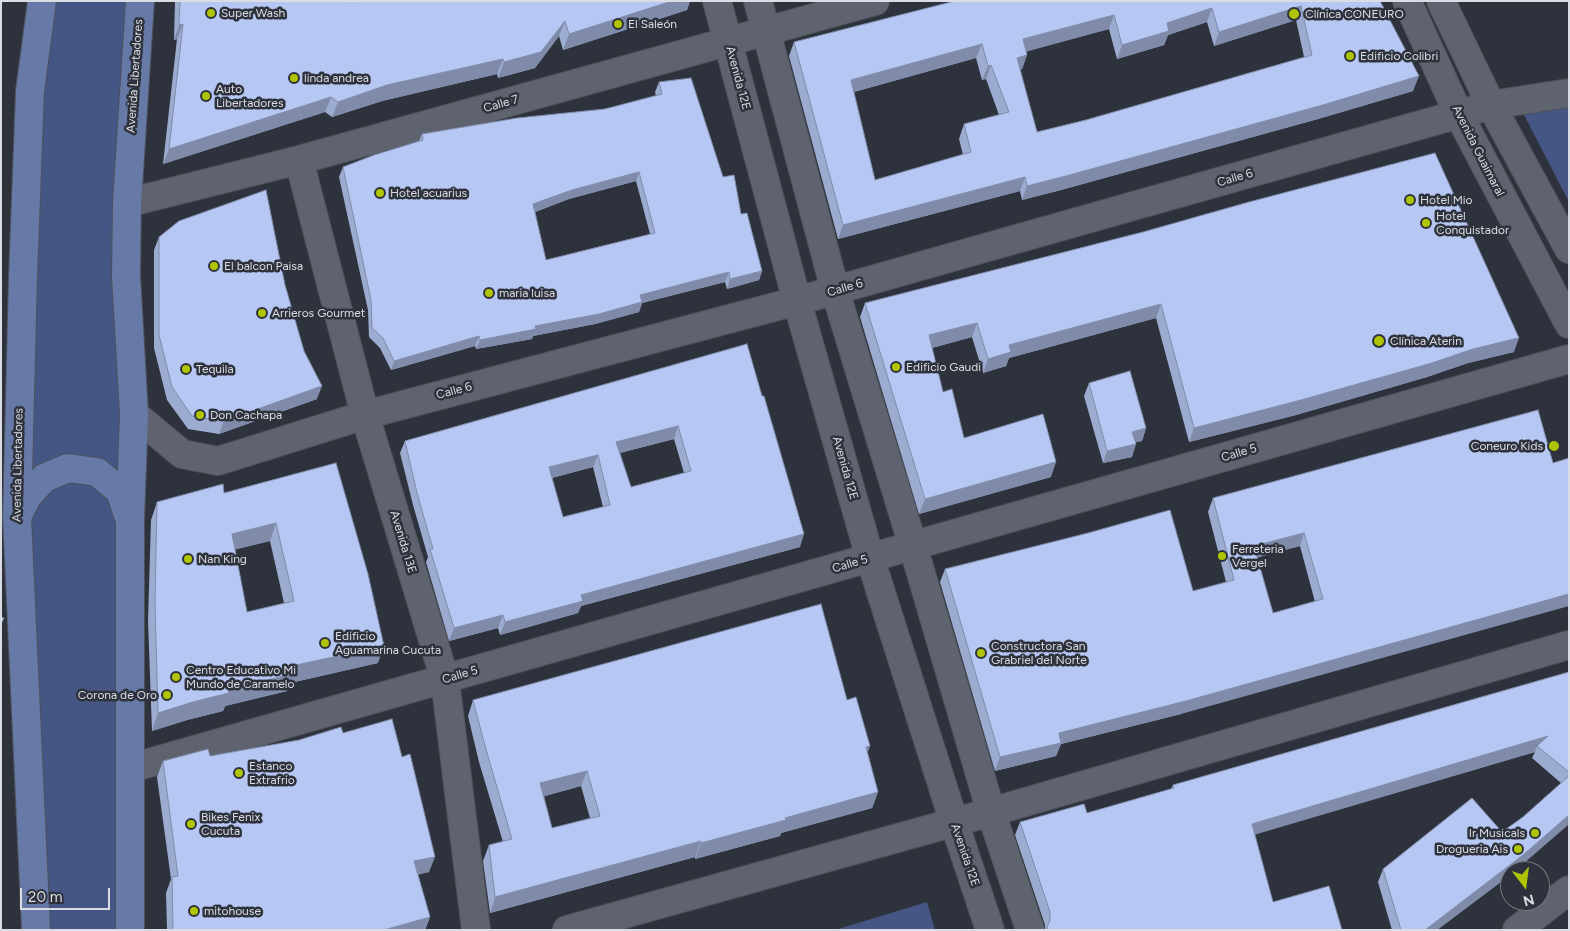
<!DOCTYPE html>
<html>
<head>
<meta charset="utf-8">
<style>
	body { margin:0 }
	#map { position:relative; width:1570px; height:931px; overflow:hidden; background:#2e323c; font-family:Figtree,sans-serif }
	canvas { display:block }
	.frame { position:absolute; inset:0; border:2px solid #dbdde4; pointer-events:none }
	.north { position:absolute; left:1500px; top:861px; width:50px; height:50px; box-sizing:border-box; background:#2e323c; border:1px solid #73767f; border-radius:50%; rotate:165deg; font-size:14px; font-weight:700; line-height:20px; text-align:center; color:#dbdde4 }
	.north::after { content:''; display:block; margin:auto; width:18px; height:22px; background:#afc504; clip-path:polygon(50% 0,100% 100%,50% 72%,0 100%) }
	.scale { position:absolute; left:20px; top:888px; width:90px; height:22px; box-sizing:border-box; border:2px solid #dbdde4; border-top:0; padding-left:6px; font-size:15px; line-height:18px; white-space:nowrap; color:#dbdde4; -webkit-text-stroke:4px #2e323c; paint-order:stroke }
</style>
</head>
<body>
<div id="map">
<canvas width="1570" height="931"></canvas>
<div class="frame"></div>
<div class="north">N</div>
<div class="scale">20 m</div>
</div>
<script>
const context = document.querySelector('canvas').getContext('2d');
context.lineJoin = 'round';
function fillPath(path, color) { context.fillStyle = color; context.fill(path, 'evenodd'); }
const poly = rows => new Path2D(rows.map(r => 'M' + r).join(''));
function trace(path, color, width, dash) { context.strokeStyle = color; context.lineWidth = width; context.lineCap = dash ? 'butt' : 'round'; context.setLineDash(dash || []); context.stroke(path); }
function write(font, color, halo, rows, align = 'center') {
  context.font = font + ' Figtree,sans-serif'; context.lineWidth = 5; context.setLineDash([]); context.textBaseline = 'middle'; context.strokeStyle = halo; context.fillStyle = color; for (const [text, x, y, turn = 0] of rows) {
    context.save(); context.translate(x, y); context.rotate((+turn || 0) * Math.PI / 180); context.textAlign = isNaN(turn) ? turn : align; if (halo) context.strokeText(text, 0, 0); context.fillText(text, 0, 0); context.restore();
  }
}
fillPath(poly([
	[48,1,134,1,124,487,100,467,22,493],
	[1569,94,1569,202,1522,111],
	[66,472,117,495,119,930,45,930,30,497],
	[927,902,935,930,835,930]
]), '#455684');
const minor = poly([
	[717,1,797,301,870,558,954,822,990,930],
	[758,1,835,290,913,546,991,812,1030,930],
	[299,160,365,415,445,680,476,930],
	[127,203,299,160,875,1],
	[134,414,182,454,218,461,365,415,797,301,1491,105,1569,93],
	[131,768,1569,359],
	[567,930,991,812,1569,645]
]);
const tertiary = poly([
	[1407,1,1459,115,1569,324],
	[1441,1,1491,105,1569,249],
	[1517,930,1569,890]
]);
const primary = poly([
	[17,517,27,497,44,478,68,468,97,472,120,491,128,515],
	[36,930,17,517,23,276,30,91,42,1],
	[130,930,130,519,134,414,126,275,127,203,140,1]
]);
trace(minor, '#4d5159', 30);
trace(tertiary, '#4d5159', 30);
trace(primary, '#4d5159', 30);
trace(minor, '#5e636f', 28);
trace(tertiary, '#5e636f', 28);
trace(primary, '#6679a7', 28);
fillPath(poly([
	[175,1,351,1,351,2,355,1,690,1,687,10,563,50,559,36,535,68,498,78,497,74,382,101,332,117,325,112,163,164,177,39,174,40],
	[955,1,1380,1,1413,91,1318,119,1061,190,1022,200,1020,191,838,239,789,56,794,42],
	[1296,20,1304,57,1086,120,1037,132,1020,70,1022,69,1027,55,1026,51,1109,29,1117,59,1164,45,1168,35,1207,22,1214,46],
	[976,58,982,80,986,79,999,115,964,124,959,139,963,155,875,180,854,92],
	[659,82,723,177,741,214,762,271,759,280,727,289,725,282,642,303,639,312,595,324,533,336,532,339,476,349,475,346,391,370,380,348,369,337,368,310,339,177,343,167,419,141,422,134,605,109,656,96,655,92],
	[636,181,650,234,546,260,535,212,569,199],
	[1143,232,1514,352,1468,363,1427,377,1296,415,1189,442,1156,318,1009,358,1006,366,983,373,972,337,932,348,943,392,964,438,1051,477,919,514,860,317,865,303],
	[159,237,285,285,317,399,219,434,188,429,167,400,154,348,154,250],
	[747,344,800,547,581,606,578,613,500,635,498,628,449,641,426,562,428,557,413,505,400,453,405,441],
	[674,439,684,473,631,487,620,453],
	[593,467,603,507,563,517,552,478],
	[1089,383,1146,428,1142,441,1136,442,1132,457,1103,463,1084,396],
	[336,463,378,663,290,683,287,691,225,706,223,711,187,720,152,731,148,621,151,520,157,502,224,493],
	[270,541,284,603,247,612,235,549],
	[1553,463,1181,714,1061,744,1056,756,995,771,940,582,945,569,1193,591,1226,582,1208,512,1213,498],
	[1300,546,1315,602,1273,613,1257,557],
	[1569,672,1569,824,1518,868,1515,871,1510,871,1510,875,1437,930,1392,930,1378,882,1383,869,1502,832,1523,817,1561,783,1532,758,1535,752,1254,834,1273,902,1342,930,1045,930,1045,925,1015,835,1020,822,1087,813,1171,789,1173,785],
	[473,700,847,700,870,746,867,753,878,792,872,808,781,833,780,836,695,859,695,857,490,913,483,861,489,845,503,842,479,762,468,716],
	[581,786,590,818,552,828,544,796],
	[343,733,429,872,418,874,430,917,425,930,167,930,166,893,171,879,157,777,163,761,210,756]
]), '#9cabd0');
fillPath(poly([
	[672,1,690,1,687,10,563,50,569,34],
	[1301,6,1296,20,1214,46,1219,32],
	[1212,8,1207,22,1168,35,1164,45,1117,59,1122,45,1167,23],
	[1114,15,1109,29,1018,54,1023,39],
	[565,21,559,36,535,68,498,78,504,62],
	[183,24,177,39,174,40,179,25],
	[982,44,976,58,846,94,851,80],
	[1027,55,1022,69,1012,72,1017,58],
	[503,59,497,74,382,101,332,117,338,102,387,85],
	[991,65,986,79,982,80,988,66],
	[1419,76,1413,91,1318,119,1061,190,1022,200,1027,186],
	[331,97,325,112,163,164,169,149],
	[639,172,636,181,569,199,530,214,533,204,572,190],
	[1025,177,1020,191,838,239,843,225],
	[762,271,759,280,727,289,730,279],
	[729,272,725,282,642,303,639,312,595,324,533,336,532,339,476,349,480,340,535,326,640,295],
	[1161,304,1156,318,1009,358,1006,366,983,373,988,359,1009,345],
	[977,323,972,337,924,350,929,335],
	[479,336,475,346,391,370,394,361],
	[1519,338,1514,352,1468,363,1427,377,1296,415,1189,442,1194,428,1473,349],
	[322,386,317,399,219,434,224,421],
	[678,426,674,439,611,455,616,442],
	[1146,428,1142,441,1128,444,1132,432],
	[1136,444,1132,457,1103,463,1107,451],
	[598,455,593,467,544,480,549,467],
	[1056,462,1051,477,919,514,925,499],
	[276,523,270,541,226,552,232,534],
	[1304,533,1300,546,1249,560,1254,546],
	[804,534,800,547,581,606,578,613,500,635,505,622,581,595],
	[1569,594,1569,606,1181,714,1061,744,1056,756,995,771,1000,757,1059,733],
	[503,615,498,628,449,641,454,628],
	[384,646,378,663,290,683,287,691,225,706,223,711,187,720,152,731,158,713,292,666],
	[1548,736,1537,746,1535,752,1247,837,1252,824],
	[870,746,864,762,866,747],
	[587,771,581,786,535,799,540,783],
	[878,792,872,808,781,833,780,836,695,859,701,843,785,818],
	[1569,815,1569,824,1518,868,1515,871,1510,871,1510,875,1437,930,1425,930],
	[701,841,695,857,490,913,495,897],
	[435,857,429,872,409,877,414,861],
	[430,917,425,930,384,930]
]), '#7f8ba9');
const building = poly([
	[180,1,351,1,351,2,355,1,672,1,569,34,565,21,541,52,504,62,503,59,387,85,338,102,331,97,169,149,183,24,179,25,180,1],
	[955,1,1380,1,1419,76,1323,105,1066,176,1027,186,1025,177,843,225,794,42,955,1],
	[1301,6,1312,55,1086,120,1037,132,1017,58,1027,55,1023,39,1114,15,1122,45,1169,31,1167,23,1212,8,1219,32,1301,6],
	[982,44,988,66,991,65,1009,112,964,124,971,152,875,180,851,80,982,44],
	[691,78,723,177,734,175,741,214,747,213,762,271,730,279,729,272,640,295,642,302,599,314,535,326,536,329,480,340,479,336,394,361,383,338,372,328,371,300,343,167,374,155,423,140,422,134,517,118,605,109,662,94,659,82,691,78],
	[639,172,655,233,546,260,533,204,572,190,639,172],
	[1435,153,1519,338,1473,349,1432,363,1301,400,1194,428,1161,304,1009,345,1011,352,988,359,977,323,929,335,943,392,952,389,964,438,1043,414,1056,462,925,499,865,303,1143,232,1249,202,1435,153],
	[266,190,285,285,304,351,322,386,224,421,192,416,172,387,159,335,159,237,179,221,266,190],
	[747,344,762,396,764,396,804,534,581,595,583,601,505,622,503,615,454,628,430,549,433,549,417,493,405,441,747,344],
	[678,426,691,471,631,487,616,442,678,426],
	[598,455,610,505,563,517,549,467,598,455],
	[1130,371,1146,428,1132,432,1136,444,1107,451,1089,383,1130,371],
	[1538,410,1553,463,1569,458,1569,594,1186,701,1059,733,1061,743,1000,757,945,569,1088,533,1170,510,1193,591,1234,580,1213,498,1538,410],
	[1304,533,1323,599,1273,613,1254,546,1304,533],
	[336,463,368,574,384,646,292,666,293,674,228,689,229,693,193,702,158,713,155,603,157,502,223,484,224,493,336,463],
	[276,523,294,601,247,612,232,534,276,523],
	[821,604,847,700,856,697,870,746,866,747,878,792,785,818,786,820,701,843,701,841,495,897,489,845,512,839,485,746,473,700,821,604],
	[587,771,600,816,552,828,540,783,587,771],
	[1,617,4,618,1,624,1,617],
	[1569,672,1569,772,1537,746,1548,736,1252,824,1273,902,1329,886,1342,930,1048,930,1047,927,1050,920,1050,912,1020,822,1084,804,1087,813,1174,788,1173,785,1569,672],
	[392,719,402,757,410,754,435,857,414,861,430,917,384,930,173,930,172,877,178,876,163,761,208,749,210,756,299,740,341,727,343,733,392,719],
	[1569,776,1569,815,1523,855,1425,930,1401,930,1383,869,1472,798,1502,832,1523,817,1569,776]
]);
fillPath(building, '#b5c7f2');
trace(building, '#7f8ba9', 1);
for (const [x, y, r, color] of [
	[211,13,5,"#afc504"],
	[1294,14,6,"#afc504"],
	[618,24,5,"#afc504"],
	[1350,56,5,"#afc504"],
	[294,78,5,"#afc504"],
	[206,96,5,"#afc504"],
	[380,193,5,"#afc504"],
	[1410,200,5,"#afc504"],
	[1426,223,5,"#afc504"],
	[214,266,5,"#afc504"],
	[489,293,5,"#afc504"],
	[262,313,5,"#afc504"],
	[1379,341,6,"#afc504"],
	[896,367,5,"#afc504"],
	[186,369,5,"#afc504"],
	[200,415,5,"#afc504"],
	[1554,446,6,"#afc504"],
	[1222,556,5,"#afc504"],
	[188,559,5,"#afc504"],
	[325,643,5,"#afc504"],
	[981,653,5,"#afc504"],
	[176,677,5,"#afc504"],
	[167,695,5,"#afc504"],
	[239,773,5,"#afc504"],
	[191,824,5,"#afc504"],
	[1535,833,5,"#afc504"],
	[1518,849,5,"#afc504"],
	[194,911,5,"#afc504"]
]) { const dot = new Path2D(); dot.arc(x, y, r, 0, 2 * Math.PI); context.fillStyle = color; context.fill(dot); trace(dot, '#2e323c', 2); }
write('12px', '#dbdde4', '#2e323c', [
	["Super Wash",221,13],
	["Clínica CONEURO",1305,14],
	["El Saleón",628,24],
	["Edificio Colibri",1360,56],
	["linda andrea",304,78],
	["Auto",216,89],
	["Libertadores",216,103],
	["Hotel acuarius",390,193],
	["Hotel Mio",1420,200],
	["Hotel",1436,216],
	["Conquistador",1436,230],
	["El balcon Paisa",224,266],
	["maria luisa",499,293],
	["Arrieros Gourmet",272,313],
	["Clínica Aterin",1390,341],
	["Edificio Gaudi",906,367],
	["Tequila",196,369],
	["Don Cachapa",210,415],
	["Coneuro Kids",1543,446,"right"],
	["Ferreteria",1232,549],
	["Vergel",1232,563],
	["Nan King",198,559],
	["Edificio",335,636],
	["Aguamarina Cucuta",335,650],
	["Constructora San",991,646],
	["Grabriel del Norte",991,660],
	["Centro Educativo Mi",186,670],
	["Mundo de Caramelo",186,684],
	["Corona de Oro",157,695,"right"],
	["Estanco",249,766],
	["Extrafrio",249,780],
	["Bikes Fenix",201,817],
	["Cucuta",201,831],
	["Ir Musicals",1525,833,"right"],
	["Drogueria Ais",1508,849,"right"],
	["mitohouse",204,911]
], 'left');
write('12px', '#dbdde4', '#2e323c', [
	["Avenida Libertadores",135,76,-86],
	["Avenida 12E",738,78,75],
	["Calle 7",501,104,-16],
	["Avenida Guaimaral",1478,151,63],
	["Calle 6",1235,178,-16],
	["Calle 6",845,288,-16],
	["Calle 6",454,391,-15],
	["Calle 5",1239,453,-16],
	["Avenida Libertadores",18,465,-89],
	["Avenida 12E",845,468,74],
	["Avenida 13E",403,542,73],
	["Calle 5",850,564,-16],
	["Calle 5",460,675,-16],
	["Avenida 12E",965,855,71]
]);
</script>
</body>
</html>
